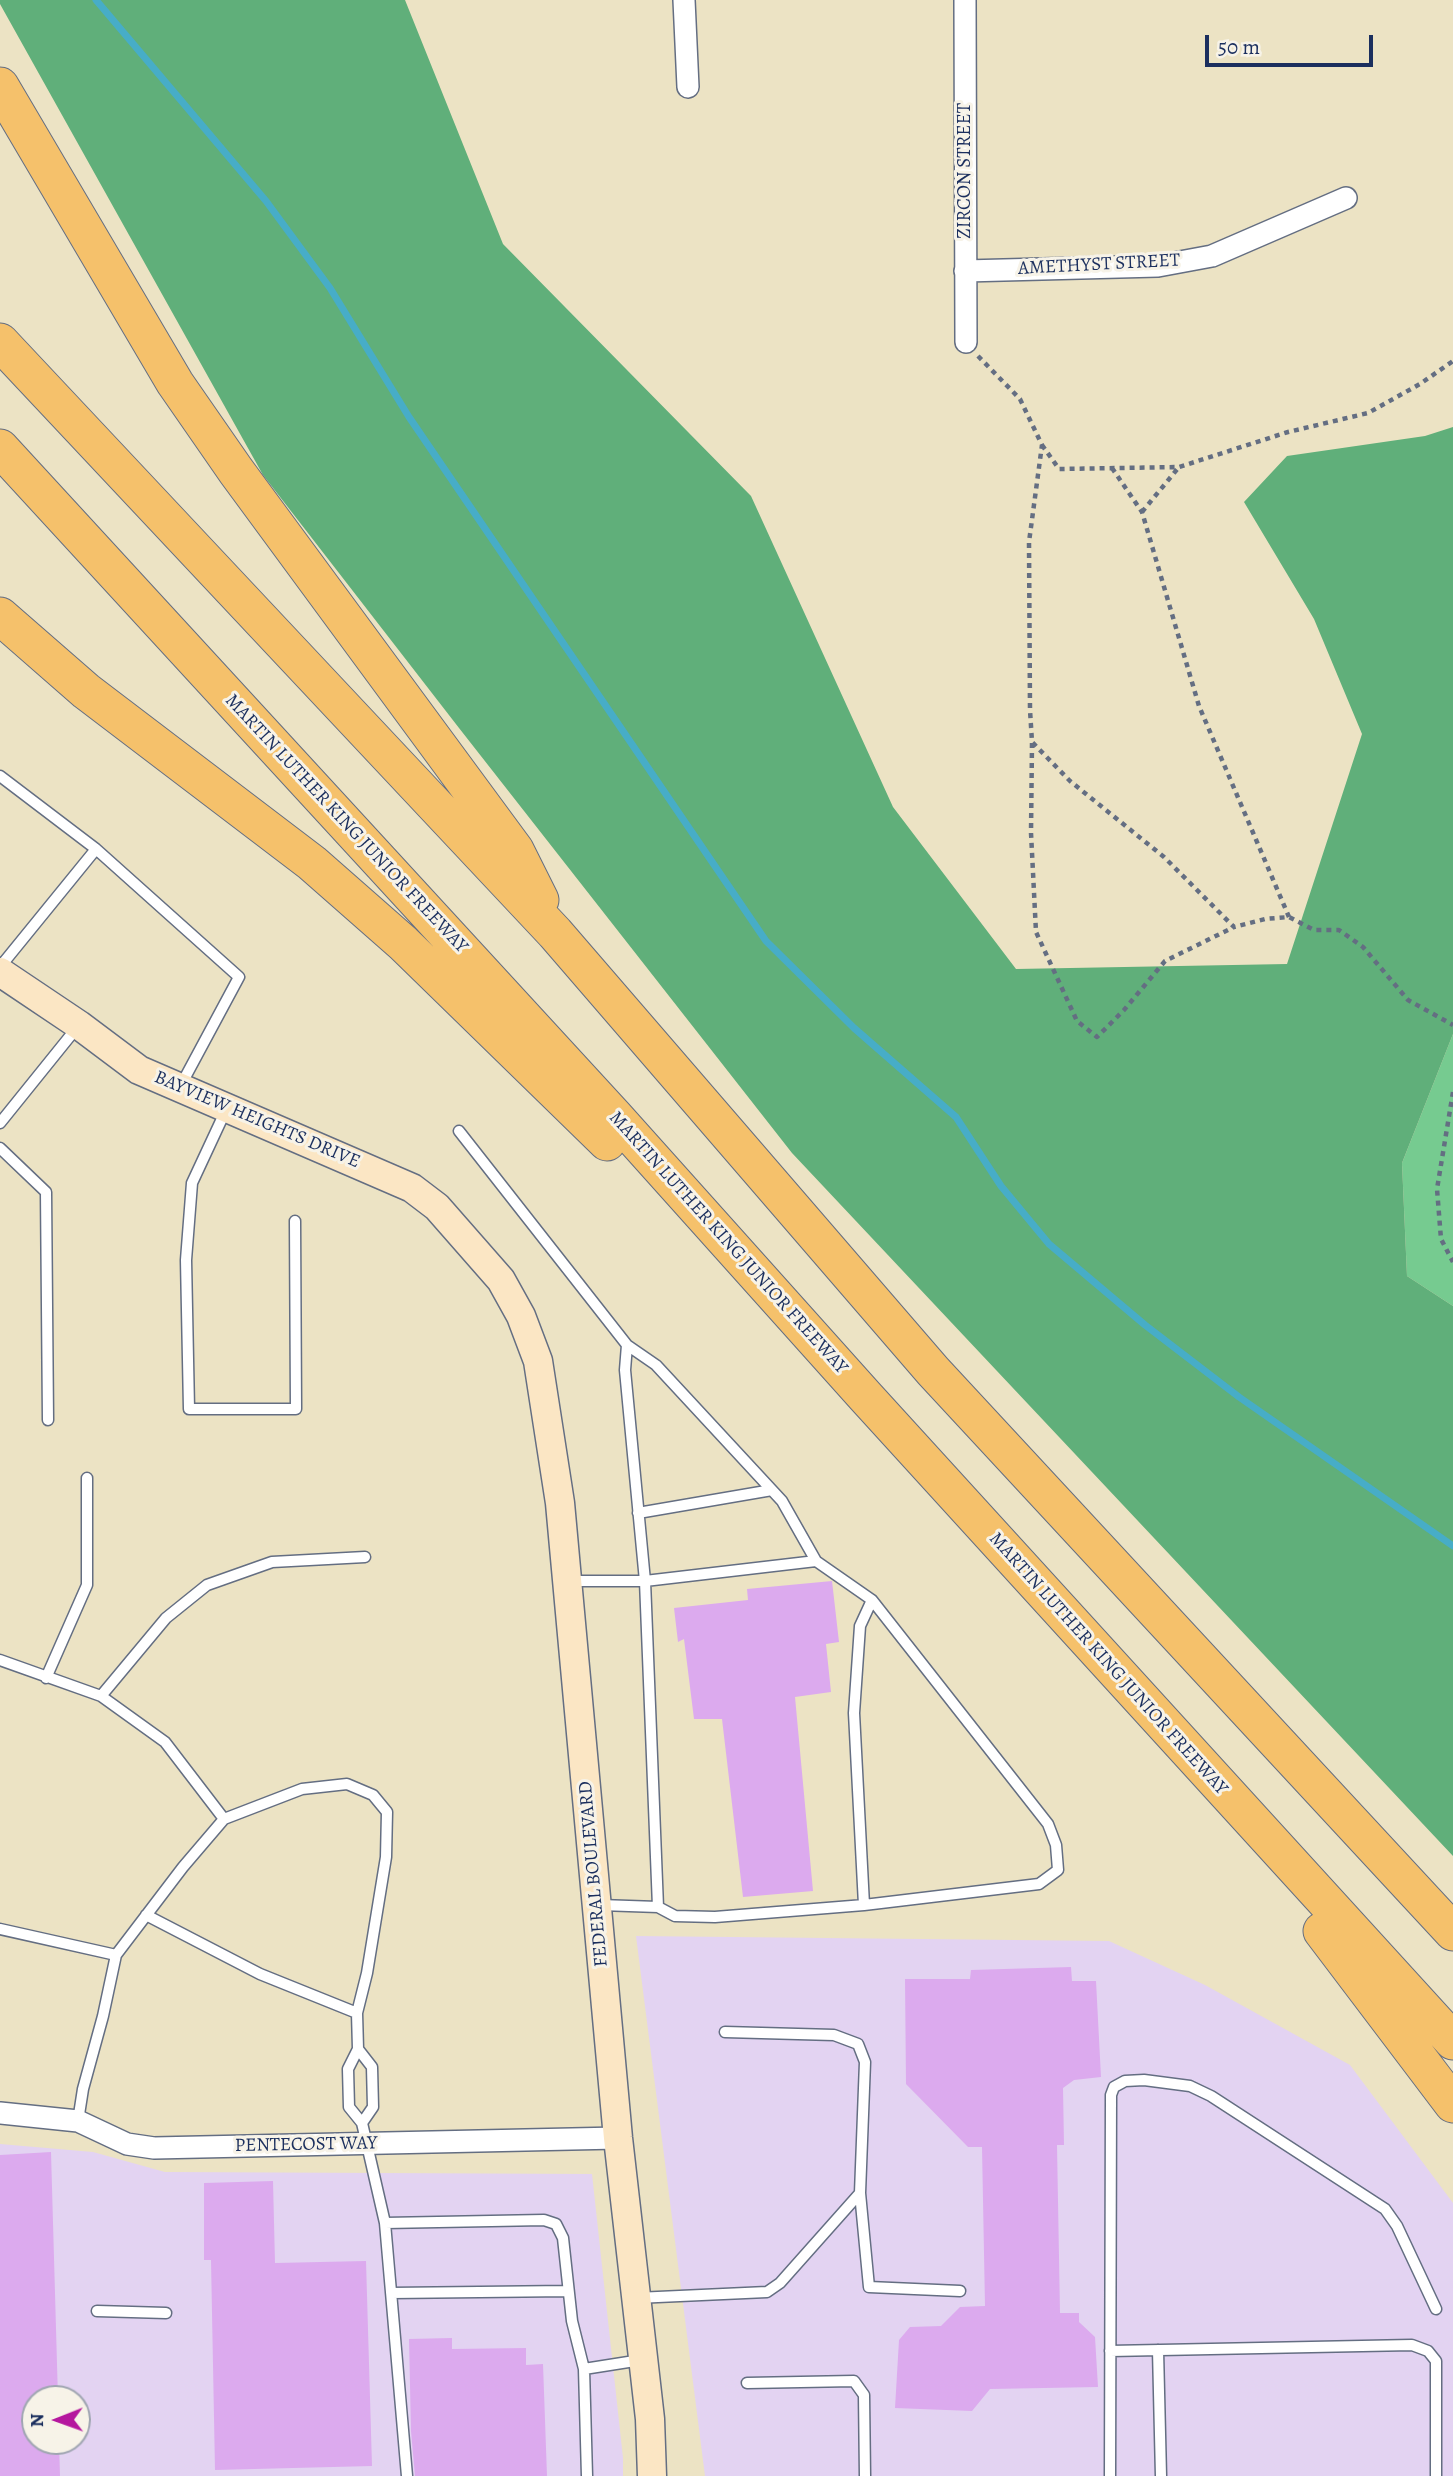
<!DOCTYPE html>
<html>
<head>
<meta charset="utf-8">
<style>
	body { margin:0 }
	#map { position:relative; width:1453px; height:2476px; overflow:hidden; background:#ece3c4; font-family:Alegreya,serif }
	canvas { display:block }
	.north { position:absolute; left:21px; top:2385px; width:70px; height:70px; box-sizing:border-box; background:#f7f3e8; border:2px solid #9fa5b1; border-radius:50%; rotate:269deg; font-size:19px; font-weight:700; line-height:28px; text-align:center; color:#1b2f5e }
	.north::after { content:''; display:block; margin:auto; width:24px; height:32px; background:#b5179e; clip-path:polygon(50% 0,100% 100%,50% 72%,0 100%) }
	.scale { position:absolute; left:1205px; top:35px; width:168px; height:32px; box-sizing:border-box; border:4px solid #1b2f5e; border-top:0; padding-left:9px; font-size:21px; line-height:24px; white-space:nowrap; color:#1b2f5e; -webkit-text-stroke:5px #f7f3e8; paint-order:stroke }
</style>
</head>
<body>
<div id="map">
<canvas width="1453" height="2476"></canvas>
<div class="north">N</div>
<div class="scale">50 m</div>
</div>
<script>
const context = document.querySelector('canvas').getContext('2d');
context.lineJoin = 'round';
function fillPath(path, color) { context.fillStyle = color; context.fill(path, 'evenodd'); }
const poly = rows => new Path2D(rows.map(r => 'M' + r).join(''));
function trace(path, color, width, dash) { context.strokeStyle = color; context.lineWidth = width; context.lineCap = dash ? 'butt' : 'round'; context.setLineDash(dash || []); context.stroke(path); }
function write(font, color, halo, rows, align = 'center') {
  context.font = font + ' Alegreya,serif'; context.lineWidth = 6; context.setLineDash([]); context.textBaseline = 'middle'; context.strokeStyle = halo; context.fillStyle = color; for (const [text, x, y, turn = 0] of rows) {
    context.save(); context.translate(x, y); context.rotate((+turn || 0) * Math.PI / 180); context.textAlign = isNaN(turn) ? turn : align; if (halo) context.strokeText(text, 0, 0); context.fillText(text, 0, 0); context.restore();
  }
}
fillPath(poly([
	[636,1936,1109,1941,1205,1985,1350,2065,1453,2203,1453,2476,705,2476],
	[0,2144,93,2152,165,2172,592,2174,623,2458,623,2476,0,2476],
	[35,2399,77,2399,77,2441,35,2441]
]), '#e3d3f2');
fillPath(poly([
	[1453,1034,1453,1306,1407,1276,1402,1163]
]), '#76cb90');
fillPath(poly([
	[0,0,405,0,503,244,751,496,893,807,1016,969,1287,964,1362,734,1314,619,1244,502,1287,456,1425,436,1453,427,1453,1034,1402,1163,1407,1276,1453,1306,1453,1856,792,1153,459,728,263,475,0,4]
]), '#60af7a');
trace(poly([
	[96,0,266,201,330,288,409,417,766,941,854,1028,956,1117,1001,1186,1049,1244,1145,1325,1239,1397,1453,1546]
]), '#47adc7', 7);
fillPath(poly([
	[832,1581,839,1642,826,1644,831,1692,795,1697,813,1891,743,1897,722,1719,694,1719,684,1639,678,1642,674,1608,748,1600,747,1589],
	[1071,1967,1072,1981,1096,1981,1101,2077,1074,2080,1063,2088,1064,2145,1057,2145,1060,2313,1079,2313,1079,2322,1095,2337,1098,2387,990,2389,972,2411,895,2408,899,2340,910,2327,941,2326,960,2307,985,2306,982,2147,968,2147,906,2084,905,1979,970,1979,971,1970],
	[51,2152,58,2399,35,2399,35,2441,59,2441,60,2476,0,2476,0,2155],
	[273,2181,275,2263,366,2261,372,2466,215,2470,211,2260,204,2260,204,2183],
	[452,2338,452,2349,526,2348,526,2365,543,2364,547,2476,415,2476,411,2431,409,2339]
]), '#dcaaee');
const service = poly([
	[0,776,96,849,239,977,181,1085],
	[0,967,96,849],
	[226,1110,192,1183,186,1260,189,1409,296,1409,295,1221],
	[0,1123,79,1025],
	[459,1131,627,1345],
	[0,1148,46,1192,48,1420],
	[638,1513,772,1490],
	[567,1581,645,1581,816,1561],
	[0,1660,101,1696,165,1742,224,1819],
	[46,1678,87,1585,87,1478],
	[101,1696,166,1618,207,1585,272,1562,365,1557],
	[600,1905,658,1907,675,1916,715,1917,864,1905,1039,1884,1058,1870,1056,1845,1048,1824,872,1600,816,1561,782,1501,656,1365,627,1345,625,1370,645,1581,658,1907],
	[864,1905,854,1713,860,1626,872,1600],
	[146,1915,260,1974,357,2013],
	[0,1929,116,1955],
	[725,2032,834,2035,858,2044,865,2062,860,2193],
	[358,2049,372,2067,373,2107,362,2123],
	[78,2121,83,2089,103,2016,116,1955,183,1867,224,1819,302,1789,347,1784,373,1795,387,1812,386,1857,367,1973,357,2013,358,2049,348,2069,349,2107,362,2123,385,2223,407,2476],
	[385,2223,544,2220,556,2224,563,2238,572,2321,584,2369,641,2360],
	[391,2293,568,2291],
	[636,2298,767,2292,780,2283,860,2193,869,2287,960,2291],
	[97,2311,166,2313],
	[1158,2350,1161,2476],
	[1110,2351,1412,2345,1428,2351,1436,2361,1436,2476],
	[584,2369,587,2476],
	[747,2383,854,2381,864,2395,865,2476],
	[1110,2476,1111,2095,1114,2087,1125,2081,1144,2080,1190,2086,1211,2096,1385,2209,1397,2226,1436,2309]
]);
const minor = poly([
	[684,0,688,87],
	[965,0,966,342],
	[965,271,1158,266,1212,256,1346,198],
	[0,2113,78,2121,127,2144,154,2148,618,2138]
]);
const secondary = poly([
	[0,972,79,1025,139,1070,412,1188,437,1207,501,1280,521,1316,538,1361,560,1503,618,2138,650,2419,652,2476]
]);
const motorway = poly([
	[0,86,175,383,236,471,515,850,540,900],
	[0,342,555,933,933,1371,1453,1932],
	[0,448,615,1117,865,1396,1453,2041],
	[0,616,86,691,312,863,403,943,607,1142],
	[1322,1931,1453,2104]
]);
trace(service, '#646e82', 13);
trace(minor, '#646e82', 24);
trace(secondary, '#646e82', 31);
trace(motorway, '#646e82', 39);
trace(poly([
	[978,356,1020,399,1042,445,1029,542,1030,710,1032,742,1070,781,1164,857,1234,927,1265,919,1289,917,1314,930,1339,930,1363,947,1408,1000,1453,1025],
	[1042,445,1059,469,1179,467,1288,432,1368,413,1420,384,1453,361],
	[1112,468,1142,512,1199,706,1289,917],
	[1142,512,1179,467],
	[1032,743,1031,833,1036,932,1077,1021,1097,1037,1124,1010,1165,961,1234,927],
	[1453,1092,1437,1189,1441,1239,1453,1262]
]), '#646e82', 4.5, [5, 5]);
trace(service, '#fff', 10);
trace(minor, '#fff', 21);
trace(secondary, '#fbe6c4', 28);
trace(motorway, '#f5c16b', 37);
write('19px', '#1b2f5e', '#f7f3e8', [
	["ZIRCON STREET",965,171,-90],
	["AMETHYST STREET",1099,265,-3],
	["MARTIN LUTHER KING JUNIOR FREEWAY",346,824,47],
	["BAYVIEW HEIGHTS DRIVE",257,1120,23],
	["MARTIN LUTHER KING JUNIOR FREEWAY",728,1243,48],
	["MARTIN LUTHER KING JUNIOR FREEWAY",1108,1664,48],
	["FEDERAL BOULEVARD",594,1874,-95],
	["PENTECOST WAY",306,2145,-1]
]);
</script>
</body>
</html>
